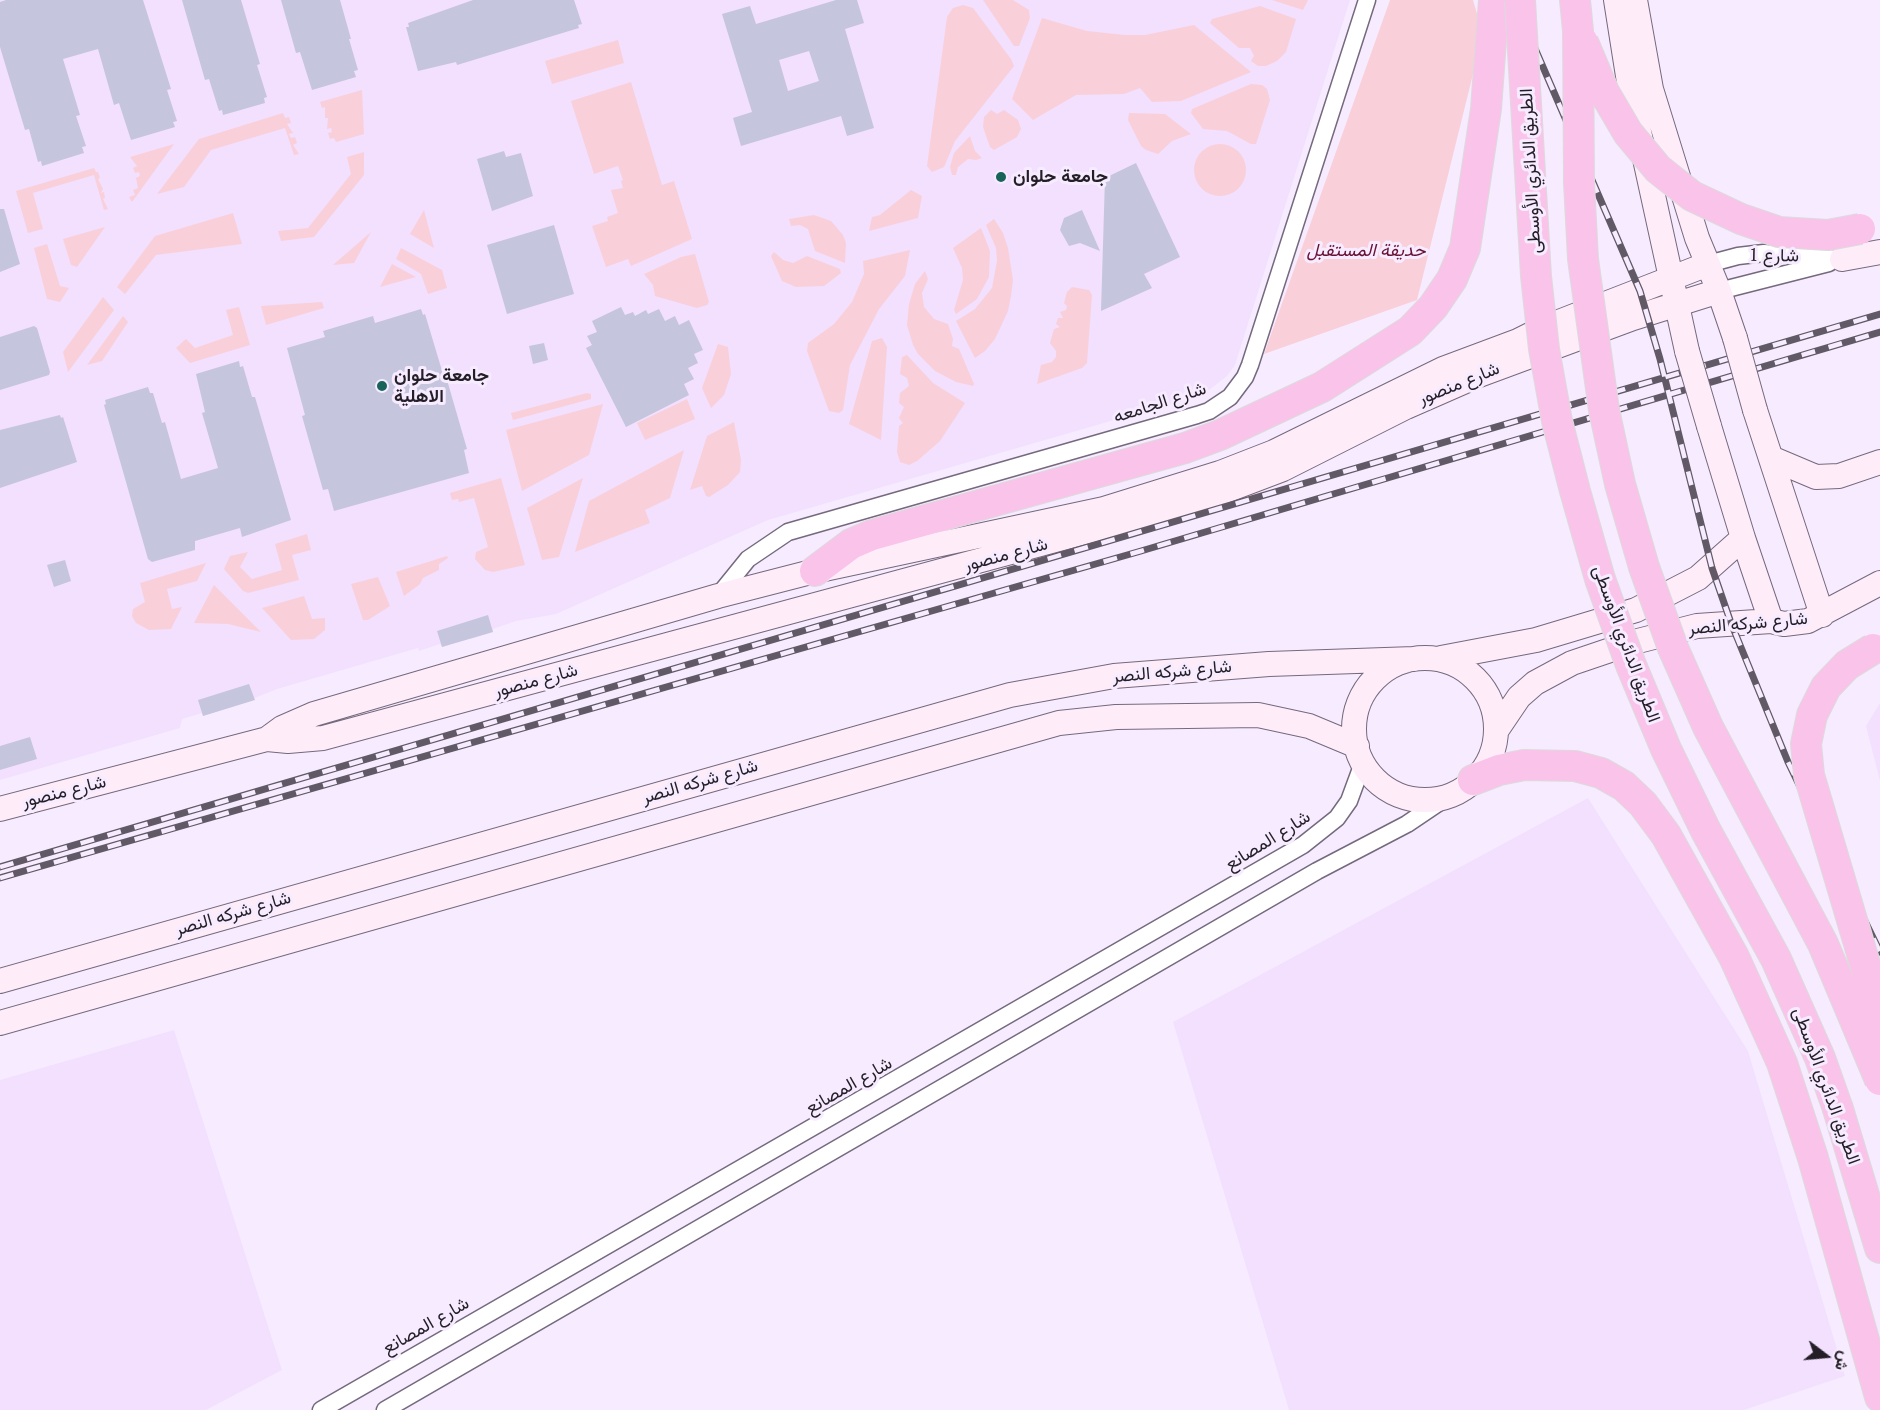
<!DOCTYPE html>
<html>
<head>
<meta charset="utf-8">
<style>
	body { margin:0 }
	#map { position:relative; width:1880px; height:1410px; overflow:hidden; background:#f7ecff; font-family:"PT Serif",Vazirmatn,serif }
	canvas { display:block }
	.north { position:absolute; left:1796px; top:1326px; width:60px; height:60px; -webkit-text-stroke:4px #f7ecff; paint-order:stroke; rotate:106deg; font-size:16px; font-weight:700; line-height:24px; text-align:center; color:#241e27 }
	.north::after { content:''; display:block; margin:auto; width:21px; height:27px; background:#241e27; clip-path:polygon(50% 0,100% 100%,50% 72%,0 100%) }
</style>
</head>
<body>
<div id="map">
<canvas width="1880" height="1410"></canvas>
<div class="north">ش</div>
</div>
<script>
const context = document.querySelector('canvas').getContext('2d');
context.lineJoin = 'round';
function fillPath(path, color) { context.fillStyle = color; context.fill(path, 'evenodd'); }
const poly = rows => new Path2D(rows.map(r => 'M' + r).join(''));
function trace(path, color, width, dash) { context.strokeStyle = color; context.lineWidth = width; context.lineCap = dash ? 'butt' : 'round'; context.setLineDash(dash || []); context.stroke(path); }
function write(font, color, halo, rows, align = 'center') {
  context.font = font + ' "PT Serif",Vazirmatn,serif'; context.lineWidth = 6; context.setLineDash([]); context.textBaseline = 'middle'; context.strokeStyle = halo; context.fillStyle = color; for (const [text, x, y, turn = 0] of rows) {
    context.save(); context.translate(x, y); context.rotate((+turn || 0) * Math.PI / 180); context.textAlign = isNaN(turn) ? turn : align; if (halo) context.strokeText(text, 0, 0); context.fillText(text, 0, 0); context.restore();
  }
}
fillPath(poly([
	[0,0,1350,0,1235,365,1227,376,1209,390,1187,399,768,520,556,614,516,621,493,629,493,632,471,639,470,636,442,647,440,644,419,651,418,648,277,689,232,707,203,716,202,713,182,719,180,728,0,780],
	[1880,703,1880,781,1866,726],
	[1588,798,1748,1051,1845,1376,1744,1410,1289,1410,1173,1022],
	[174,1030,282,1370,206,1410,0,1410,0,1080]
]), '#f2e0fe');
fillPath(poly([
	[983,0,1013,0,1029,10,1030,18,1019,46,1014,46],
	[1272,0,1308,0,1303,10],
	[1390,0,1473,0,1483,34,1417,300,1264,354],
	[963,5,973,8,1011,59,1014,66,955,141,944,167,932,172,927,166,947,17,953,8],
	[1260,6,1296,19,1286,52,1277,61,1266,66,1258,66,1251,61,1254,56,1250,48,1239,48,1210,23,1212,19],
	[1042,18,1087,31,1125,35,1145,35,1194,25,1251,72,1181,101,1152,102,1140,88,1124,94,1076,95,1033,120,1012,99],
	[618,40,624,63,552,84,545,61],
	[631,82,662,185,674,181,692,239,631,266,628,259,606,267,592,226,608,221,607,217,618,213,611,190,623,188,621,181,623,180,618,166,594,174,571,101],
	[1251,84,1262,85,1267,89,1270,100,1256,144,1251,144,1227,131,1203,129,1191,113,1192,109],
	[362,90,364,134,336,142,334,138,330,139,328,133,332,132,331,128,327,129,328,118,325,118,325,107,322,108,320,102],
	[991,110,997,114,1004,110,1018,120,1021,129,1017,137,994,150,990,147,983,127,984,117],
	[283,113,285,118,289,117,291,123,287,124,293,133,289,134,291,138,295,137,297,143,293,145,299,154,294,155,285,128,211,150,184,187,157,194,199,139],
	[1129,113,1165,114,1191,134,1172,141,1158,154,1146,150,1141,146,1128,120],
	[970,136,975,151,982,158,976,160,968,159,958,167,956,175,952,175,950,167,954,153],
	[174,144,132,202,129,197,135,195,133,190,138,188,136,178,140,176,139,172,135,173,133,168,137,166,130,157],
	'1194 170a26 26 0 1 1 52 0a26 26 0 1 1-52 0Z',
	[364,152,364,175,314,237,281,241,278,231,308,228,351,174,347,157],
	[94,168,96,172,98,172,100,178,98,179,103,189,101,193,104,192,105,198,103,199,108,209,104,210,94,175,33,193,43,229,28,233,16,191],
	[911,190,922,196,918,218,869,231,872,217,880,215],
	[424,210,434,248,410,234],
	[233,213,242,244,156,255,125,294,117,287,155,236],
	[814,215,831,221,843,235,846,243,845,263,815,251,808,229,800,225,791,226,789,219],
	[994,219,1003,233,1008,248,1013,280,1011,296,1008,311,995,339,985,351,975,358,956,321,975,309,992,288,997,261,996,248,986,225],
	[105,227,77,267,71,265,63,239],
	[981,228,990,251,989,277,977,299,956,314,954,310,963,280,962,268,953,248],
	[371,232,354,263,333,265],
	[47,244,60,286,69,288,60,302,47,299,34,248],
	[401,248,442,270,447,288,428,294,421,274,396,259],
	[910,250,905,276,879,309,850,365,843,410,839,413,829,411,807,351,808,343,834,324,852,302,864,274,863,261],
	[774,252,783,260,793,263,807,256,840,269,841,273,824,286,796,287,782,281,771,256],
	[695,254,709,302,707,305,697,308,655,296,653,285,644,274,681,257],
	[392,264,416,277,380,287],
	[925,271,928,279,922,293,924,307,934,319,948,324,953,339,952,346,959,349,974,384,973,386,956,382,935,371,918,354,913,345,907,325,909,304,915,284],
	[1072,287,1089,290,1092,295,1087,363,1082,368,1037,384,1041,365,1052,362,1056,357,1056,351,1050,343,1054,329,1060,327,1056,324,1058,318,1063,318,1060,312,1066,310,1067,306,1064,303,1067,292],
	[103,297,114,310,68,372,63,352],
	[322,302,324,308,266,325,261,306],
	[239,307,250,345,190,363,176,348,186,339,195,348,233,335,226,310],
	[123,316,128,322,102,361,87,365],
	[882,338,887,347,881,440,849,424,872,341],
	[718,344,728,347,731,374,724,395,711,408,702,388],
	[907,355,933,383,965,403,940,441,917,461,909,465,900,462,897,452,899,426,903,423,899,418,904,407,899,403,900,393,909,386,907,378,900,374,902,357],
	[587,393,591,394,591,399,513,420,511,413],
	[687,399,695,419,645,440,637,423],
	[603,404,589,455,522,491,506,430],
	[734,422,741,460,740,472,728,485,709,497,706,496,702,486,690,490,707,436],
	[684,450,670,498,645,510,650,523,575,552,589,501],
	[501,478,525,565,493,572,485,570,475,559,476,552,488,547,474,498,459,502,458,499,452,500,450,493],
	[583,478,559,557,542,560,527,508],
	[307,534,311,550,292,555,299,580,248,593,243,591,224,569,230,556,248,552,240,567,252,579,282,570,275,544],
	[447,556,448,558,439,564,439,570,423,578,420,584,404,596,396,572],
	[206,563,197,581,167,589,172,609,182,607,171,629,149,630,136,623,132,616,133,609,145,602,140,583],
	[378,577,390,606,368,620,363,620,351,584],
	[214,585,261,632,228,624,194,623],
	[304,596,312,619,325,618,325,630,314,639,291,640,262,608]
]), '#f9d0d9');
fillPath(poly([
	[6,0,143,0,171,89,167,90,177,121,173,122,175,127,131,140,119,103,114,105,98,49,63,59,80,115,76,116,86,146,82,147,84,153,42,166,41,161,38,162,29,129,25,130,0,47,0,2],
	[182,0,241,0,260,64,257,65,267,97,264,98,265,103,223,115,222,110,219,111,209,79,205,80],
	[281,0,340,0,351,39,349,39,358,70,354,71,356,77,312,90,300,52,296,53],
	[473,0,574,0,582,24,578,25,579,28,457,65,456,62,418,71,406,27,409,27,408,23],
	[836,0,857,0,864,23,845,29,874,128,847,136,841,116,741,146,733,118,752,112,722,14,750,6,756,24],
	[809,51,819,81,788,91,779,60],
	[504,151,506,157,521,153,533,196,492,211,477,159],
	[1136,163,1180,257,1144,274,1152,288,1101,311,1105,178],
	[0,209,4,209,20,264,0,272],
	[1082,210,1100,251,1080,243,1069,246,1060,230,1064,218],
	[554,225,574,294,507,314,487,245],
	[621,307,625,315,633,312,635,316,646,310,648,314,659,309,665,321,675,316,679,325,689,320,703,350,694,354,698,363,688,368,694,379,684,384,689,395,626,427,586,348,592,345,587,336,597,332,592,321],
	[421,309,423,315,425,314,443,374,445,373,467,449,464,450,469,473,334,511,328,489,323,490,302,416,305,415,287,348,325,337,323,331,373,316,375,323],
	[34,326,37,328,50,372,49,375,0,390,0,337],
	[544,343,548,360,533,364,529,346],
	[239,361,240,367,243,366,252,397,255,397,291,520,242,537,240,528,195,541,195,550,152,562,148,559,104,405,106,404,105,400,148,387,150,393,153,393,162,423,165,422,181,479,218,468,202,413,205,412,196,374],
	[60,415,61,418,63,417,77,462,0,488,0,430],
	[65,560,71,581,54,587,47,565],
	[488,615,493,632,442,647,437,631],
	[249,684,255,700,203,716,198,700],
	[30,737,37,759,0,770,0,746]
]), '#c6c5de');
const street = poly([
	[1708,264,1738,256,1764,253,1842,259],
	[1719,291,1829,263],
	[718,596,748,559,788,532,1197,415,1209,411,1230,397,1245,377,1250,365,1367,0],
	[321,1410,1303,845,1337,818,1349,801,1363,763],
	[385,1410,1317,871,1407,824,1450,795]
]);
const secondary = poly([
	[1616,0,1631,95,1687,351],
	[1635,0,1651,89,1697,238,1719,291,1735,338],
	[1842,259,1880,252],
	[1755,410,1822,615],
	[1709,426,1743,538,1771,621],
	[1771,458,1816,477,1839,476,1880,462],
	[1441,658,1536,640,1636,610,1698,578,1743,538],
	'1354 729a71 71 0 1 1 142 0a71 71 0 1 1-142 0Z',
	[1496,731,1519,697,1535,683,1572,663,1634,642,1697,626,1771,621,1784,624,1808,621,1880,583],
	[267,739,282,728,314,714,718,596,815,571,1104,509,1220,473,1274,452,1443,369,1518,341,1546,327,1708,264],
	[0,809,267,739,288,741,323,738,1196,502,1283,469,1406,407,1479,375,1633,318,1719,291],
	[0,981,1010,695,1114,676,1269,664,1414,659],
	[0,1023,1059,723,1116,717,1258,715,1309,726,1357,746]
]);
const highway = poly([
	[1575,0,1578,31],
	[815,571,851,544,872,535,1185,448,1220,435,1322,387,1410,331,1433,307,1452,279,1465,248,1486,109,1494,0],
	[1473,780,1499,770,1524,765,1575,766,1601,773,1624,786,1643,804,1666,835,1734,957,1782,1063,1813,1158,1880,1397],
	[1838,1109,1880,1248]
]);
trace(street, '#75697d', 19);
trace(secondary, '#75697d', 26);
trace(highway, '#dcdbdc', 32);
trace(street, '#fff', 16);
trace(secondary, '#feedf9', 24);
trace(highway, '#fac3ea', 30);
const rail = poly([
	[1514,0,1640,291,1660,359,1712,568,1731,623,1788,762,1880,952],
	[0,867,1880,314],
	[0,878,1141,551,1880,332]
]);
trace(rail, '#615a66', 7);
trace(rail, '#f7ecff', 4.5, [14]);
const secondaryBridge = poly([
	[1735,338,1755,410],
	[1687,351,1709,426]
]);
const highwayBridge = poly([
	[1520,0,1536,276,1544,349,1557,421,1575,491,1600,579,1631,665,1666,749,1706,831,1776,959,1820,1058,1838,1109],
	[1578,31,1579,183,1583,259,1604,410,1620,484,1644,567,1673,648,1708,727,1823,944,1880,1080],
	[1583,42,1604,92,1628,133,1658,169,1692,196,1741,219,1779,232,1828,235,1860,229],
	[1873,649,1847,665,1826,687,1812,715,1806,744,1809,775,1868,974,1880,1035]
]);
trace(secondaryBridge, '#75697d', 26, []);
trace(highwayBridge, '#dcdbdc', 32, []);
trace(secondaryBridge, '#feedf9', 24);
trace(highwayBridge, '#fac3ea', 30);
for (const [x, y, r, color] of [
	[1001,177,6,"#18635a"],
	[382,386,6,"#18635a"]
]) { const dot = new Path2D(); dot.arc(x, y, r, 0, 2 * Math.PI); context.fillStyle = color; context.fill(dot); trace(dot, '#f7ecff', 2); }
write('18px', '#241e27', '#f7ecff', [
	["الطريق الدائري الأوسطى",1531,171,-93],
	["شارع 1",1774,256,1],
	["شارع منصور",1459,384,-22],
	["شارع الجامعه",1160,403,-18],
	["شارع منصور",1006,555,-15],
	["شارع شركه النصر",1748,624,-5],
	["الطريق الدائري الأوسطى",1626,644,70],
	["شارع شركه النصر",1172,672,-5],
	["شارع منصور",536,681,-15],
	["شارع شركه النصر",700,782,-16],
	["شارع منصور",64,792,-14],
	["شارع المصانع",1268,841,-32],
	["شارع شركه النصر",233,914,-16],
	["شارع المصانع",849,1086,-30],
	["الطريق الدائري الأوسطى",1826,1086,70],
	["شارع المصانع",426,1326,-30]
]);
write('bold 18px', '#241e27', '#f7ecff', [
	["جامعة حلوان",1013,177],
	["جامعة حلوان",394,376],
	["الاهلية",394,397]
], 'left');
write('italic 18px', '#671032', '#f7ecff', [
	["حديقة المستقبل",1366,251]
]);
</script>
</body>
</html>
